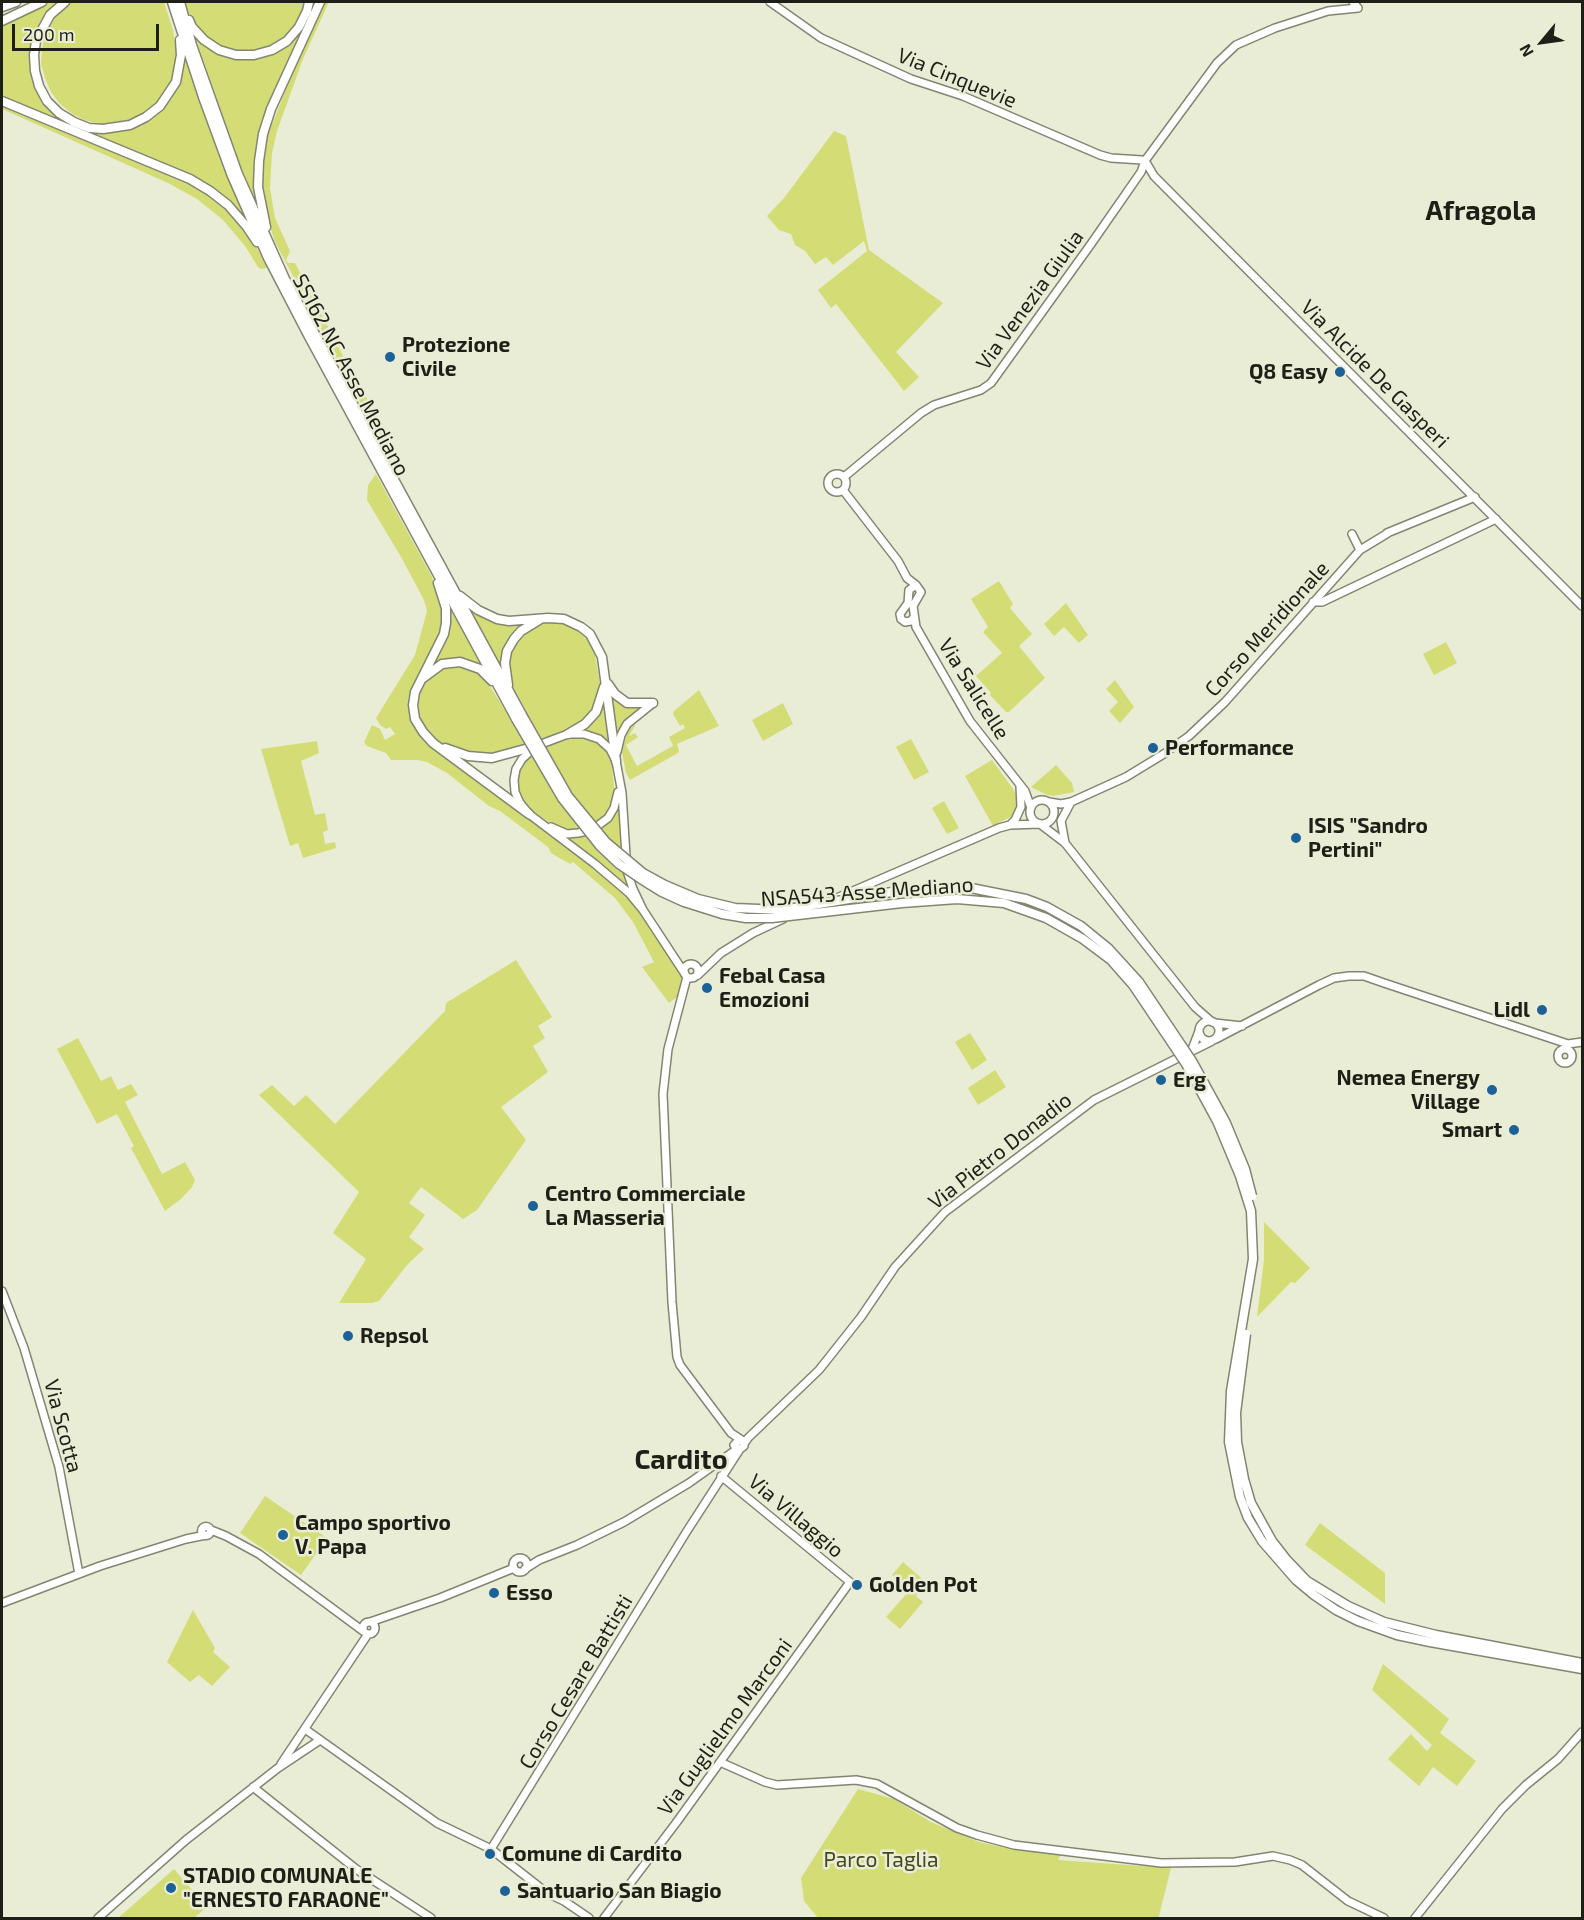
<!DOCTYPE html>
<html>
<head>
<meta charset="utf-8">
<style>
	body { margin:0 }
	#map { position:relative; width:1584px; height:1920px; overflow:hidden; background:#eaedd6; font-family:"Exo 2",sans-serif }
	canvas { display:block }
	.frame { position:absolute; inset:0; border:3px solid #1e1f17; pointer-events:none }
	.north { position:absolute; left:1512px; top:12px; width:60px; height:60px; -webkit-text-stroke:4px #eaedd6; paint-order:stroke; rotate:241deg; font-size:16px; font-weight:700; line-height:24px; text-align:center; color:#1e1f17 }
	.north::after { content:''; display:block; margin:auto; width:21px; height:27px; background:#1e1f17; clip-path:polygon(50% 0,100% 100%,50% 72%,0 100%) }
	.scale { position:absolute; left:12px; top:24px; width:147px; height:27px; box-sizing:border-box; border:3px solid #1e1f17; border-top:0; padding-left:8px; font-size:18px; line-height:21px; white-space:nowrap; color:#1e1f17; -webkit-text-stroke:4px #eaedd6; paint-order:stroke }
</style>
</head>
<body>
<div id="map">
<canvas width="1584" height="1920"></canvas>
<div class="frame"></div>
<div class="north">N</div>
<div class="scale">200 m</div>
</div>
<script>
const context = document.querySelector('canvas').getContext('2d');
context.lineJoin = 'round';
function fillPath(path, color) { context.fillStyle = color; context.fill(path, 'evenodd'); }
const poly = rows => new Path2D(rows.map(r => 'M' + r).join(''));
function trace(path, color, width, dash) { context.strokeStyle = color; context.lineWidth = width; context.lineCap = dash ? 'butt' : 'round'; context.setLineDash(dash || []); context.stroke(path); }
function write(font, color, halo, rows, align = 'center') {
  context.font = font + ' "Exo 2",sans-serif'; context.lineWidth = 5; context.setLineDash([]); context.textBaseline = 'middle'; context.strokeStyle = halo; context.fillStyle = color; for (const [text, x, y, turn = 0] of rows) {
    context.save(); context.translate(x, y); context.rotate((+turn || 0) * Math.PI / 180); context.textAlign = isNaN(turn) ? turn : align; if (halo) context.strokeText(text, 0, 0); context.fillText(text, 0, 0); context.restore();
  }
}
fillPath(poly([
	[49,2,60,2,41,21,36,31,32,64,58,114,106,131,161,109,184,55,202,108,245,219,221,195,115,144,2,97,2,24],
	[70,2,164,2,173,30,177,57,173,79,158,104,134,120,105,125,84,120,71,113,60,104,51,92,45,78,41,64,42,49,45,35,51,22],
	[184,2,307,2,292,32,276,45,250,53,229,50,210,42,192,21],
	[312,2,318,2,271,107,256,180,258,207,240,165,195,36,215,52,238,58,258,59,276,52],
	[323,2,329,2,303,59,277,131,272,153,270,188,275,218,290,251,286,260,288,263,295,263,341,352,395,448,391,460,275,242,267,217,262,189,263,160,266,140,304,43],
	[2,103,163,170,204,191,226,207,252,239,267,268,261,269,258,267,245,246,223,220,197,199,168,183,2,109],
	[834,131,846,136,869,250,943,303,896,352,919,377,904,391,836,304,831,308,818,290,867,251,864,241,833,265,826,257,815,264,805,251,795,245,791,234,779,230,767,216,784,198],
	[376,474,432,577,443,614,439,636,412,686,408,699,411,723,424,741,437,751,615,883,636,905,681,975,682,982,680,995,669,1003,642,967,654,962,633,922,615,898,573,862,570,864,551,853,548,847,500,811,489,806,447,773,427,762,418,760,391,760,386,753,367,746,364,742,372,725,380,729,385,740,395,734,390,727,386,729,380,725,376,718,415,655,427,611,424,600,401,557,367,500,368,485],
	[999,581,1013,604,1010,608,1032,634,1019,646,1045,678,1009,712,1006,712,990,695,991,693,976,676,1002,653,983,632,988,627,971,599],
	[446,599,483,668,437,663,432,666,441,645],
	[1066,603,1088,635,1079,643,1064,627,1054,636,1044,624],
	[469,608,481,615,528,622,523,626,502,668],
	[544,622,561,622,581,631,594,649,601,689,592,714,575,727,507,752,490,755,475,755,451,749,434,740,419,722,416,700,422,684,438,669,465,665,476,669,488,683,510,718,525,708,512,686,507,672,509,654,516,639,539,623],
	[1446,642,1457,663,1434,675,1423,654],
	[1115,680,1134,707,1120,723,1109,711,1118,702,1106,689],
	[699,690,719,726,677,744,679,751,678,753,630,780,626,773,622,752,627,733,634,723,635,726,629,736,635,733,638,737,626,745,637,766,673,746,669,737,685,728,683,724,680,726,673,714,674,711],
	[611,695,628,706,639,708,625,722,617,737],
	[603,703,609,743,608,743,596,734,581,731],
	[783,703,793,724,763,741,752,720],
	[581,736,589,737,605,747,611,757,615,795,612,807,604,819,587,828,567,830,556,827,526,806,518,794,517,775,523,763,529,756,551,745],
	[911,739,929,772,914,780,896,747],
	[317,741,319,753,301,761,315,815,325,813,328,830,323,832,325,844,335,842,336,848,303,858,298,843,290,846,261,749],
	[992,760,1014,790,1018,803,1012,816,993,826,965,776],
	[1056,765,1072,783,1074,792,1053,796,1045,794,1031,787],
	[619,801,620,801,625,874,628,889,560,835,577,837,598,830,609,820],
	[944,801,959,828,947,834,932,808],
	[516,960,552,1017,538,1026,545,1038,533,1046,548,1072,501,1107,526,1140,477,1210,463,1219,421,1187,409,1203,425,1215,409,1237,424,1249,407,1265,379,1301,372,1303,339,1303,366,1259,333,1233,359,1192,259,1095,272,1085,294,1106,306,1095,335,1124,445,1011,446,1003],
	[970,1033,987,1060,972,1070,955,1042],
	[78,1038,101,1081,111,1076,118,1090,131,1084,138,1095,125,1102,162,1174,185,1162,195,1180,192,1187,181,1199,165,1211,131,1148,134,1146,117,1114,97,1124,57,1049],
	[995,1070,1006,1087,978,1105,968,1088],
	[1264,1222,1310,1268,1295,1283,1291,1282,1257,1317,1264,1260],
	[265,1496,327,1538,301,1575,240,1533],
	[1320,1523,1385,1573,1385,1604,1305,1545],
	[903,1562,927,1583,916,1596,923,1602,900,1629,886,1617,909,1591,892,1575],
	[193,1610,215,1648,213,1652,230,1667,212,1686,199,1675,190,1682,167,1662],
	[1383,1664,1449,1719,1440,1733,1476,1761,1457,1786,1433,1767,1419,1786,1388,1759,1411,1734,1427,1751,1432,1745,1372,1690],
	[858,1789,894,1799,931,1822,979,1842,1020,1851,1062,1853,1058,1860,1171,1868,1159,1916,1157,1918,818,1918,804,1901,801,1878],
	[174,1869,207,1907,194,1918,118,1918]
]), '#d4dc76');
const secondary = poly([
	[770,2,821,38,911,79,963,96,1100,155,1111,158,1142,160],
	[1147,158,1217,63,1236,45,1275,28,1328,11,1358,8,1353,2],
	[1147,164,1154,176,1582,606],
	'828 483a9 9 0 1 1 18 0a9 9 0 1 1-18 0Z',
	[844,477,921,413,934,405,981,390,991,383,1091,244,1141,172,1144,164],
	[843,490,898,561,907,578,916,585],
	[1387,533,1475,497],
	[1352,534,1360,550],
	[1313,602,1322,602,1496,519],
	[914,617,911,621,905,622,901,619,900,614,908,603,909,590,916,585,921,592,913,606,916,627,970,721,1025,791,1031,808],
	[1172,748,1189,736,1225,702,1360,550,1388,533],
	[617,752,621,735,627,724,653,703],
	'1030 812a12 12 0 1 1 24 0a12 12 0 1 1-24 0Z',
	[1049,802,1061,804,1071,802,1126,777,1167,752],
	[1010,825,1015,820,1021,807,1020,786],
	[551,827,567,834,578,833,592,830,608,818,614,808,618,792],
	[1065,843,1061,821,1071,802],
	[832,900,999,828,1010,825,1040,824,1065,843,1195,1007,1212,1022],
	[643,910,629,893,595,864,529,814,520,803,515,792,514,780,516,769,522,759,536,746,568,734,584,734,599,739,610,749,616,761,622,793,627,871,633,889,643,910,685,974],
	'684 971a7 7 0 1 1 14 0a7 7 0 1 1-14 0Z',
	[698,975,721,953,753,933,783,919],
	[687,977,668,1049,663,1094,672,1302,677,1357,680,1365,731,1433,743,1441,744,1446,740,1449,736,1448,734,1445,739,1440],
	'1199 1031a10 10 0 1 1 20 0a10 10 0 1 1-20 0Z',
	[1215,1023,1242,1026],
	[1216,1039,1319,985,1334,978,1349,976,1364,976,1384,983,1568,1044,1582,1042],
	'1558 1056a7 7 0 1 1 14 0a7 7 0 1 1-14 0Z',
	[1191,1052,1199,1031],
	[2,1291,24,1348,59,1467,79,1574],
	[744,1444,748,1438,819,1370,861,1317,895,1267,945,1212,1094,1100,1212,1041],
	'201.5 1531a4.5 4.5 0 1 1 9 0a4.5 4.5 0 1 1-9 0Z',
	[211,1530,226,1536,259,1554,363,1631],
	'513 1565a7 7 0 1 1 14 0a7 7 0 1 1-14 0Z',
	[525,1569,539,1560,577,1545,624,1522,689,1483,737,1449],
	[2,1603,100,1566,186,1539,206,1535],
	[370,1622,440,1598,514,1568],
	'363 1628a6 6 0 1 1 12 0a6 6 0 1 1-12 0Z',
	[305,1729,437,1823,491,1849,547,1893,564,1901,589,1918],
	[720,1762,765,1782,777,1785,856,1780,877,1784,957,1828,977,1835,1014,1845,1161,1863,1235,1862,1273,1856,1290,1860,1302,1865,1348,1901,1384,1918],
	[281,1764,368,1634],
	[253,1787,356,1869,431,1918],
	[491,1849,687,1531,740,1449],
	[98,1918,186,1840,278,1768,320,1740],
	[604,1918,676,1823,850,1582,721,1476],
	[1415,1918,1502,1809,1526,1785,1558,1759,1582,1732]
]);
const highway = poly([
	[65,2,50,15,36,41,34,55,35,71,39,86,47,101,59,113,74,122,89,128,103,129,130,125,146,117,160,106,176,82,181,55,180,40],
	[172,2,203,97,232,176,268,258,308,335,516,719],
	[180,2,192,45,238,174,285,279,522,715],
	[2,7,16,2],
	[189,20,192,27,204,40,219,50,236,55,254,55,272,50,287,41,299,27,307,11,309,2],
	[2,21,42,2],
	[2,101,190,179,210,191,228,205,247,227,257,242],
	[266,227,258,187,259,161,263,134,271,109,320,2],
	[438,583,446,608,446,623,444,634,415,692,413,705,415,719,423,732,433,743,529,814],
	[460,596,478,610,497,619,509,621,548,618,564,619,581,627,590,634,602,657,616,761],
	[423,678,442,664,460,662,480,669,492,681],
	[608,684,615,694,627,703,653,703],
	[508,685,505,663,507,651,514,639,521,631,539,620],
	[568,734,585,724,596,712,604,687],
	[445,748,468,756,492,758,536,746]
]);
trace(secondary, '#838571', 10);
trace(highway, '#838571', 11);
trace(secondary, '#fff', 7);
trace(highway, '#fff', 8);
const highwayBridge = poly([
	[522,715,568,796,606,842,643,873,665,885,698,899,735,908,782,910,898,891,966,887,1026,899,1047,907,1081,926,1108,948,1139,982,1192,1061,1226,1123,1245,1169,1252,1196],
	[516,719,562,798,600,846,619,864,641,879,662,892,684,902,722,914,746,918,772,918,902,903,957,899,1004,903,1046,918,1083,939,1111,960,1133,985,1186,1064,1217,1121,1240,1176,1251,1211,1253,1259,1231,1391,1229,1442,1240,1497,1248,1518,1262,1541,1296,1580,1314,1595,1336,1610,1358,1621,1397,1635,1430,1642,1582,1669],
	[1246,1334,1236,1413,1237,1442,1244,1479,1251,1503,1272,1541,1286,1559,1307,1581,1348,1606,1384,1622,1436,1635,1582,1663]
]);
trace(highwayBridge, '#838571', 11, []);
trace(highwayBridge, '#fff', 8);
for (const [x, y, r, color] of [
	[390,357,6,"#1d6297"],
	[1340,372,6,"#1d6297"],
	[1153,748,6,"#1d6297"],
	[1296,838,6,"#1d6297"],
	[707,988,6,"#1d6297"],
	[1542,1010,6,"#1d6297"],
	[1161,1080,6,"#1d6297"],
	[1492,1090,6,"#1d6297"],
	[1514,1130,6,"#1d6297"],
	[533,1206,6,"#1d6297"],
	[348,1336,6,"#1d6297"],
	[283,1535,6,"#1d6297"],
	[857,1585,6,"#1d6297"],
	[494,1593,6,"#1d6297"],
	[490,1854,6,"#1d6297"],
	[171,1888,6,"#1d6297"],
	[505,1891,6,"#1d6297"]
]) { const dot = new Path2D(); dot.arc(x, y, r, 0, 2 * Math.PI); context.fillStyle = color; context.fill(dot); trace(dot, '#eaedd6', 2); }
write('21px', '#1e1f17', '#eaedd6', [
	["Via Cinquevie",957,78,22],
	["Via Venezia Giulia",1030,300,-54],
	["Via Alcide De Gasperi",1375,374,45],
	["SS162 NC Asse Mediano",351,375,62],
	["Corso Meridionale",1267,629,-48],
	["Via Salicelle",974,689,58],
	["NSA543 Asse Mediano",867,892,-4],
	["Via Pietro Donadio",1000,1151,-38],
	["Via Scotta",63,1426,75],
	["Via Villaggio",796,1516,40],
	["Corso Cesare Battisti",576,1682,-59],
	["Via Guglielmo Marconi",725,1727,-54]
]);
write('bold 21px', '#1e1f17', '#eaedd6', [
	["Protezione",402,345],
	["Civile",402,369],
	["Q8 Easy",1328,372,"right"],
	["Performance",1165,748],
	["ISIS \"Sandro",1308,826],
	["Pertini\"",1308,850],
	["Febal Casa",719,976],
	["Emozioni",719,1000],
	["Lidl",1530,1010,"right"],
	["Nemea Energy",1480,1078,"right"],
	["Village",1480,1102,"right"],
	["Erg",1173,1080],
	["Smart",1502,1130,"right"],
	["Centro Commerciale",545,1194],
	["La Masseria",545,1218],
	["Repsol",360,1336],
	["Campo sportivo",295,1523],
	["V. Papa",295,1547],
	["Golden Pot",869,1585],
	["Esso",506,1593],
	["Comune di Cardito",502,1854],
	["STADIO COMUNALE",183,1876],
	["\"ERNESTO FARAONE\"",183,1900],
	["Santuario San Biagio",517,1891]
], 'left');
write('21px', '#45481e', '#eaedd6', [
	["Parco Taglia",881,1860]
]);
write('bold 27px', '#1e1f17', '#eaedd6', [
	["Afragola",1481,211],
	["Cardito",681,1460]
]);
</script>
</body>
</html>
